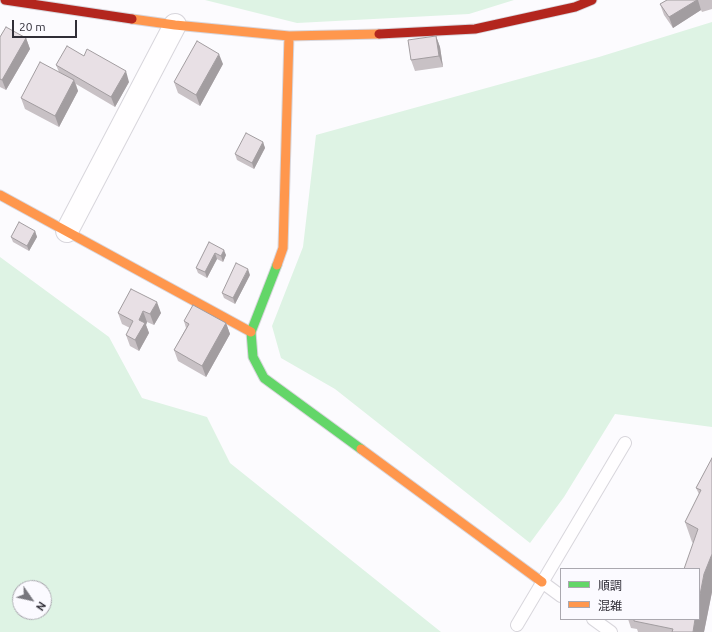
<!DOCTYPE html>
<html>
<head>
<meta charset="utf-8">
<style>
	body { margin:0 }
	#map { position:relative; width:712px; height:632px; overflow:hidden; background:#fcfbfe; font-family:Ubuntu,"Noto Sans JP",sans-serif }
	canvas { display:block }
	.legend { position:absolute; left:560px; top:568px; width:140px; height:52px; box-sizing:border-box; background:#fbfaff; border:1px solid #aaa8af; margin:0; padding:5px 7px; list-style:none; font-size:12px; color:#302e37 }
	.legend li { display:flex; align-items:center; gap:8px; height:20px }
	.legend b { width:20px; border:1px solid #aaa8af }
	.north { position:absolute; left:12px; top:580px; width:40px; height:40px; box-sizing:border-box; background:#fbfaff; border:1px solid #aaa8af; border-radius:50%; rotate:124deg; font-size:11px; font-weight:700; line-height:16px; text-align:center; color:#302e37 }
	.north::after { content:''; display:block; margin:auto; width:14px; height:18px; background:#77767d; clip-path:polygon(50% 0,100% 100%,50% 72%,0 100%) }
	.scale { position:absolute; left:12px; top:20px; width:65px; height:18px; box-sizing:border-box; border:2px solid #302e37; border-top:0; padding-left:5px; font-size:12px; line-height:14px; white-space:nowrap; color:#302e37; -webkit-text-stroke:3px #fbfaff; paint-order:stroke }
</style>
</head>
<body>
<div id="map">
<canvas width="712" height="632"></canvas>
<ul class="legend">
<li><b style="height:5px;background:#63d668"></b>順調</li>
<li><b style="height:5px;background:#ff974d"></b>混雑</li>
</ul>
<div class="north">N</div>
<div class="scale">20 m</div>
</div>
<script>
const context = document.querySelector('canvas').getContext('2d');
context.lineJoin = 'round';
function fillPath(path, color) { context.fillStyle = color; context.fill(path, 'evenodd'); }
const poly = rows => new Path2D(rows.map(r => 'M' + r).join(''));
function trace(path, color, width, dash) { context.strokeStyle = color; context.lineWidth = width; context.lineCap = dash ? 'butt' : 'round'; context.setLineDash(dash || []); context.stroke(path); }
fillPath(poly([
	[205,0,514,0,469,14,297,23],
	[712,22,712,427,615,414,564,497,530,543,335,389,281,358,272,326,303,247,316,135,599,57],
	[0,257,109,337,142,398,207,417,230,463,441,632,0,632],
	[20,588,44,588,44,612,20,612]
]), '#def3e4');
const lane = poly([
	[542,582,561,596],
	[593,619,611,632],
	[517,625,625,443]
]);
const street = poly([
	[67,231,175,25]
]);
const fast = poly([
	[277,265,251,332,253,357,264,378,361,449]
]);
const slow = poly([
	[132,19,175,25,289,36,379,34],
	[0,195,251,332],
	[277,265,283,248,289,36],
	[361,449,542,582]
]);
const jam = poly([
	[5,0,132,19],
	[379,34,475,29,575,7,592,0]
]);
trace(lane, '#d8d6dc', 14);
trace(street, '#d8d6dc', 24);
trace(fast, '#d8d6dc', 11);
trace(slow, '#d8d6dc', 11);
trace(jam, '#d8d6dc', 11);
trace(lane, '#fffeff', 12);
trace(street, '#fffeff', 22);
trace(fast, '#63d668', 9);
trace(slow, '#ff974d', 9);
trace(jam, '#b3261e', 9);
fillPath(poly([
	[667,0,712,0,712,9,702,12,701,10,673,28,664,15,660,4],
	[436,36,440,47,443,67,415,71,411,60],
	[0,37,26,38,30,49,6,90,0,87],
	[223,64,200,106,178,93,174,82],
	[56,65,129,82,115,107,76,84,78,91,59,127,25,109,21,98,59,72],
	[263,142,265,148,254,169,237,160,235,154],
	[35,231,37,237,29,251,13,242,11,237],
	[209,242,226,255,223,262,217,259,207,278,198,273,196,268],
	[250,275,235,304,224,298,222,293],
	[131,289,161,313,154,325,147,322,146,325,149,333,139,351,130,346,126,335,130,328,122,324,118,313],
	[184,321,226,323,230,334,206,377,178,361,174,350,186,328],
	[712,458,712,592,704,632,638,632,637,629,631,628,628,619,699,619,693,543,692,542,685,522,699,494,696,488]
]), '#c8c1c5');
fillPath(poly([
	[697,0,698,0,701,10,673,28,669,17],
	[436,36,440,47,443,67,439,56],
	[26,38,30,49,6,90,2,80],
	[219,54,223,64,200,106,196,95],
	[126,71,129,82,115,107,111,97],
	[74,80,78,91,59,127,55,116],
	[263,142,265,148,254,169,252,163],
	[35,231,37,237,29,251,27,246],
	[224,250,226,255,223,262,221,256],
	[215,253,217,259,207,278,205,272],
	[248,269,250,275,235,304,233,298],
	[157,302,161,313,154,325,150,314],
	[143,311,147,322,146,325,149,333,139,351,135,340,139,320],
	[226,323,230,334,206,377,202,366],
	[712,554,712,592,704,632,693,632,695,619,699,619,699,600,704,574]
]), '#a29da0');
const building = poly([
	[667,0,697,0,669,17,660,4,667,0],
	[6,27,26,38,2,80,0,79,0,37,6,27],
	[436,36,439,56,411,60,408,40,436,36],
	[197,41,219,54,196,95,174,82,197,41],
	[67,46,84,56,87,49,126,71,111,97,56,65,67,46],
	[40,62,74,80,55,116,21,98,40,62],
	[246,133,263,142,252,163,235,154,246,133],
	[19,222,35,231,27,246,11,237,19,222],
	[209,242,224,250,221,256,215,253,205,272,196,268,209,242],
	[236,263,248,269,233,298,222,293,236,263],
	[131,289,157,302,150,314,143,311,139,320,145,323,135,340,126,335,133,321,118,313,131,289],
	[193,305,226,323,202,366,174,350,189,324,184,321,193,305],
	[712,458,712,554,704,574,699,600,699,569,684,569,698,529,685,522,701,490,696,488,712,458],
	[634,619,695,619,693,632,672,632,673,629,634,621,634,619]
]);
fillPath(building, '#e8e0e5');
trace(building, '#a29da0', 1);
</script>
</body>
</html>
